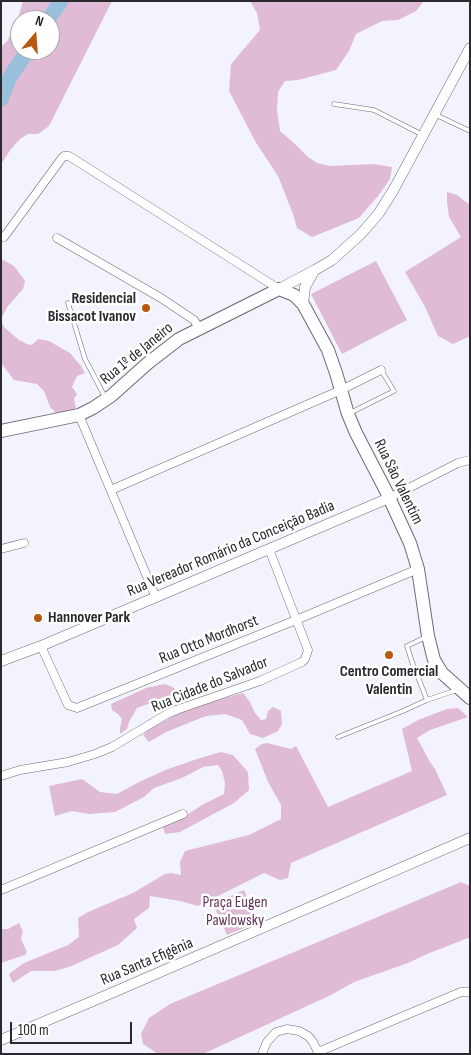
<!DOCTYPE html>
<html>
<head>
<meta charset="utf-8">
<style>
	body { margin:0 }
	#map { position:relative; width:471px; height:1055px; overflow:hidden; background:#f3f3fe; font-family:"Sofia Sans Condensed",sans-serif }
	canvas { display:block }
	.frame { position:absolute; inset:0; border:2px solid #29292e; pointer-events:none }
	.north { position:absolute; left:10px; top:10px; width:50px; height:50px; box-sizing:border-box; background:#fff; border:1px solid #a9a9ab; border-radius:50%; rotate:18deg; font-size:14px; font-weight:700; line-height:20px; text-align:center; color:#29292e }
	.north::after { content:''; display:block; margin:auto; width:18px; height:22px; background:#b85811; clip-path:polygon(50% 0,100% 100%,50% 72%,0 100%) }
	.scale { position:absolute; left:10px; top:1022px; width:122px; height:22px; box-sizing:border-box; border:2px solid #29292e; border-top:0; padding-left:6px; font-size:15px; line-height:18px; white-space:nowrap; color:#29292e; -webkit-text-stroke:4px #fff; paint-order:stroke }
</style>
</head>
<body>
<div id="map">
<canvas width="471" height="1055"></canvas>
<div class="frame"></div>
<div class="north">N</div>
<div class="scale">100 m</div>
</div>
<script>
const context = document.querySelector('canvas').getContext('2d');
context.lineJoin = 'round';
function fillPath(path, color) { context.fillStyle = color; context.fill(path, 'evenodd'); }
const poly = rows => new Path2D(rows.map(r => 'M' + r).join(''));
function trace(path, color, width, dash) { context.strokeStyle = color; context.lineWidth = width; context.lineCap = dash ? 'butt' : 'round'; context.setLineDash(dash || []); context.stroke(path); }
function write(font, color, halo, rows, align = 'center') {
  context.font = font + ' "Sofia Sans Condensed",sans-serif'; context.lineWidth = 5; context.setLineDash([]); context.textBaseline = 'middle'; context.strokeStyle = halo; context.fillStyle = color; for (const [text, x, y, turn = 0] of rows) {
    context.save(); context.translate(x, y); context.rotate((+turn || 0) * Math.PI / 180); context.textAlign = isNaN(turn) ? turn : align; if (halo) context.strokeText(text, 0, 0); context.fillText(text, 0, 0); context.restore();
  }
}
fillPath(poly([
	[23,1,112,1,49,126,38,134,28,134,20,139,11,149,1,164,1,47,8,40,19,15],
	[20,20,50,20,50,50,20,50],
	[250,1,424,1,416,11,398,20,382,21,356,34,349,51,336,70,298,80,285,81,278,92,277,110,280,131,295,144,308,157,317,163,330,166,373,164,392,167,390,179,378,196,359,218,312,237,297,228,293,214,278,176,255,141,229,91,231,64,260,30,257,13],
	[447,192,457,195,470,205,470,336,453,344,438,336,424,305,405,272,461,237,449,217,447,202],
	[1,259,14,266,25,281,23,289,8,306,1,319],
	[376,261,407,320,342,354,311,294],
	[1,321,4,327,19,340,27,344,32,345,38,339,49,341,70,353,81,366,85,373,77,376,72,387,77,394,74,399,76,408,72,411,56,413,50,407,44,391,37,384,14,380,1,363],
	[164,684,170,686,179,691,189,692,191,699,186,702,168,703,154,702,137,708,129,722,127,729,120,734,120,728,122,719,118,714,112,710,111,704,146,688],
	[243,693,250,702,255,713,261,720,266,719,268,711,273,707,281,711,282,724,278,731,263,738,250,734,242,720,225,714,206,716,166,732,149,742,143,735,149,729,180,713,203,704],
	[458,708,468,717,430,730,417,738,430,762,435,769,447,795,291,863,288,878,280,880,264,873,198,906,180,901,150,896,149,908,134,919,137,928,118,945,69,967,54,971,31,971,13,983,9,974,24,963,68,945,79,937,78,918,88,912,133,893,165,874,171,873,181,875,180,862,185,851,249,835,281,819,281,805,268,782,255,749,262,744,267,743,291,749,296,746,328,807,412,771,402,729,418,720,447,709],
	[221,752,233,755,248,772,249,790,234,803,180,832,165,834,163,827,184,817,202,805,224,794,225,783,222,771,218,765,203,767,182,778,154,788,144,797,115,812,89,814,72,811,55,816,49,786,82,779,100,792,117,794,141,781,168,769,200,758],
	[461,882,470,886,470,940,468,938,427,954,408,963,354,982,331,995,203,1054,158,1054,143,1044,141,1034,149,1018,170,1004],
	[244,890,258,922,227,935,213,904],
	[19,923,23,932,21,939,27,952,25,955,1,963,1,929,8,929]
]), '#dfbbd6');
trace(poly([
	[48,20,61,1],
	[1,99,10,77,28,50]
]), '#99c1db', 15);
const service = poly([
	[334,104,374,110,423,135],
	[434,114,470,131],
	[68,303,85,359,105,397],
	[350,413,394,391,381,370],
	[426,637,407,646,412,662,427,700],
	[417,673,439,673],
	[338,737,403,711,427,700,457,690]
]);
const minor = poly([
	[4,237,62,158,64,156,69,156,279,289],
	[57,238,161,298,194,320,199,328],
	[79,415,156,598],
	[111,490,341,390,381,370],
	[389,498,458,463,470,460],
	[1,549,24,543],
	[41,646,68,705,77,708,296,620,418,569],
	[1,776,20,770,68,762,95,754,112,747,167,714,179,709,260,681,302,662,305,659,308,650,269,549],
	[1,890,183,814],
	[318,1052,461,992,470,992],
	[262,1054,267,1042,276,1032,287,1029,299,1031,308,1036,313,1042,318,1052,317,1054]
]);
const tertiary = poly([
	[279,289,315,270,332,260,361,234,379,213,394,189,470,48],
	[303,304,305,287,314,271],
	[1,661,41,646,389,498],
	[1,1040,107,995,470,838]
]);
const primary = poly([
	[1,431,79,415,93,408,111,396,148,363,179,339,279,289,294,295,303,304,328,350,336,373,348,414,356,433,386,491,410,543,418,569,428,636,434,660,442,673,470,698]
]);
trace(service, '#6a6a76', 5);
trace(minor, '#6a6a76', 9);
trace(tertiary, '#6a6a76', 11);
trace(primary, '#6a6a76', 14);
trace(service, '#fff', 4);
trace(minor, '#fff', 8);
trace(tertiary, '#fff', 10);
trace(primary, '#fff', 12);
for (const [x, y, r, color] of [
	[146,308,5,"#b85811"],
	[38,618,5,"#b85811"],
	[389,655,5,"#b85811"]
]) { const dot = new Path2D(); dot.arc(x, y, r, 0, 2 * Math.PI); context.fillStyle = color; context.fill(dot); trace(dot, '#fff', 2); }
write('bold 16px', '#29292e', '#fff', [
	["Residencial",136,299],
	["Bissacot Ivanov",136,317],
	["Hannover Park",48,618,"left"],
	["Centro Comercial",389,672,"center"],
	["Valentin",389,690,"center"]
], 'right');
write('16px', '#29292e', '#fff', [
	["Rua 1º de Janeiro",137,354,-39],
	["Rua São Valentim",398,482,64],
	["Rua Vereador Romário da Conceição Badia",231,549,-23],
	["Rua Otto Mordhorst",209,640,-22],
	["Rua Cidade do Salvador",210,685,-22],
	["Rua Santa Efigênia",147,962,-23]
]);
write('16px', '#633459', '#fff', [
	["Praça Eugen",235,903],
	["Pawlowsky",235,921]
]);
</script>
</body>
</html>
